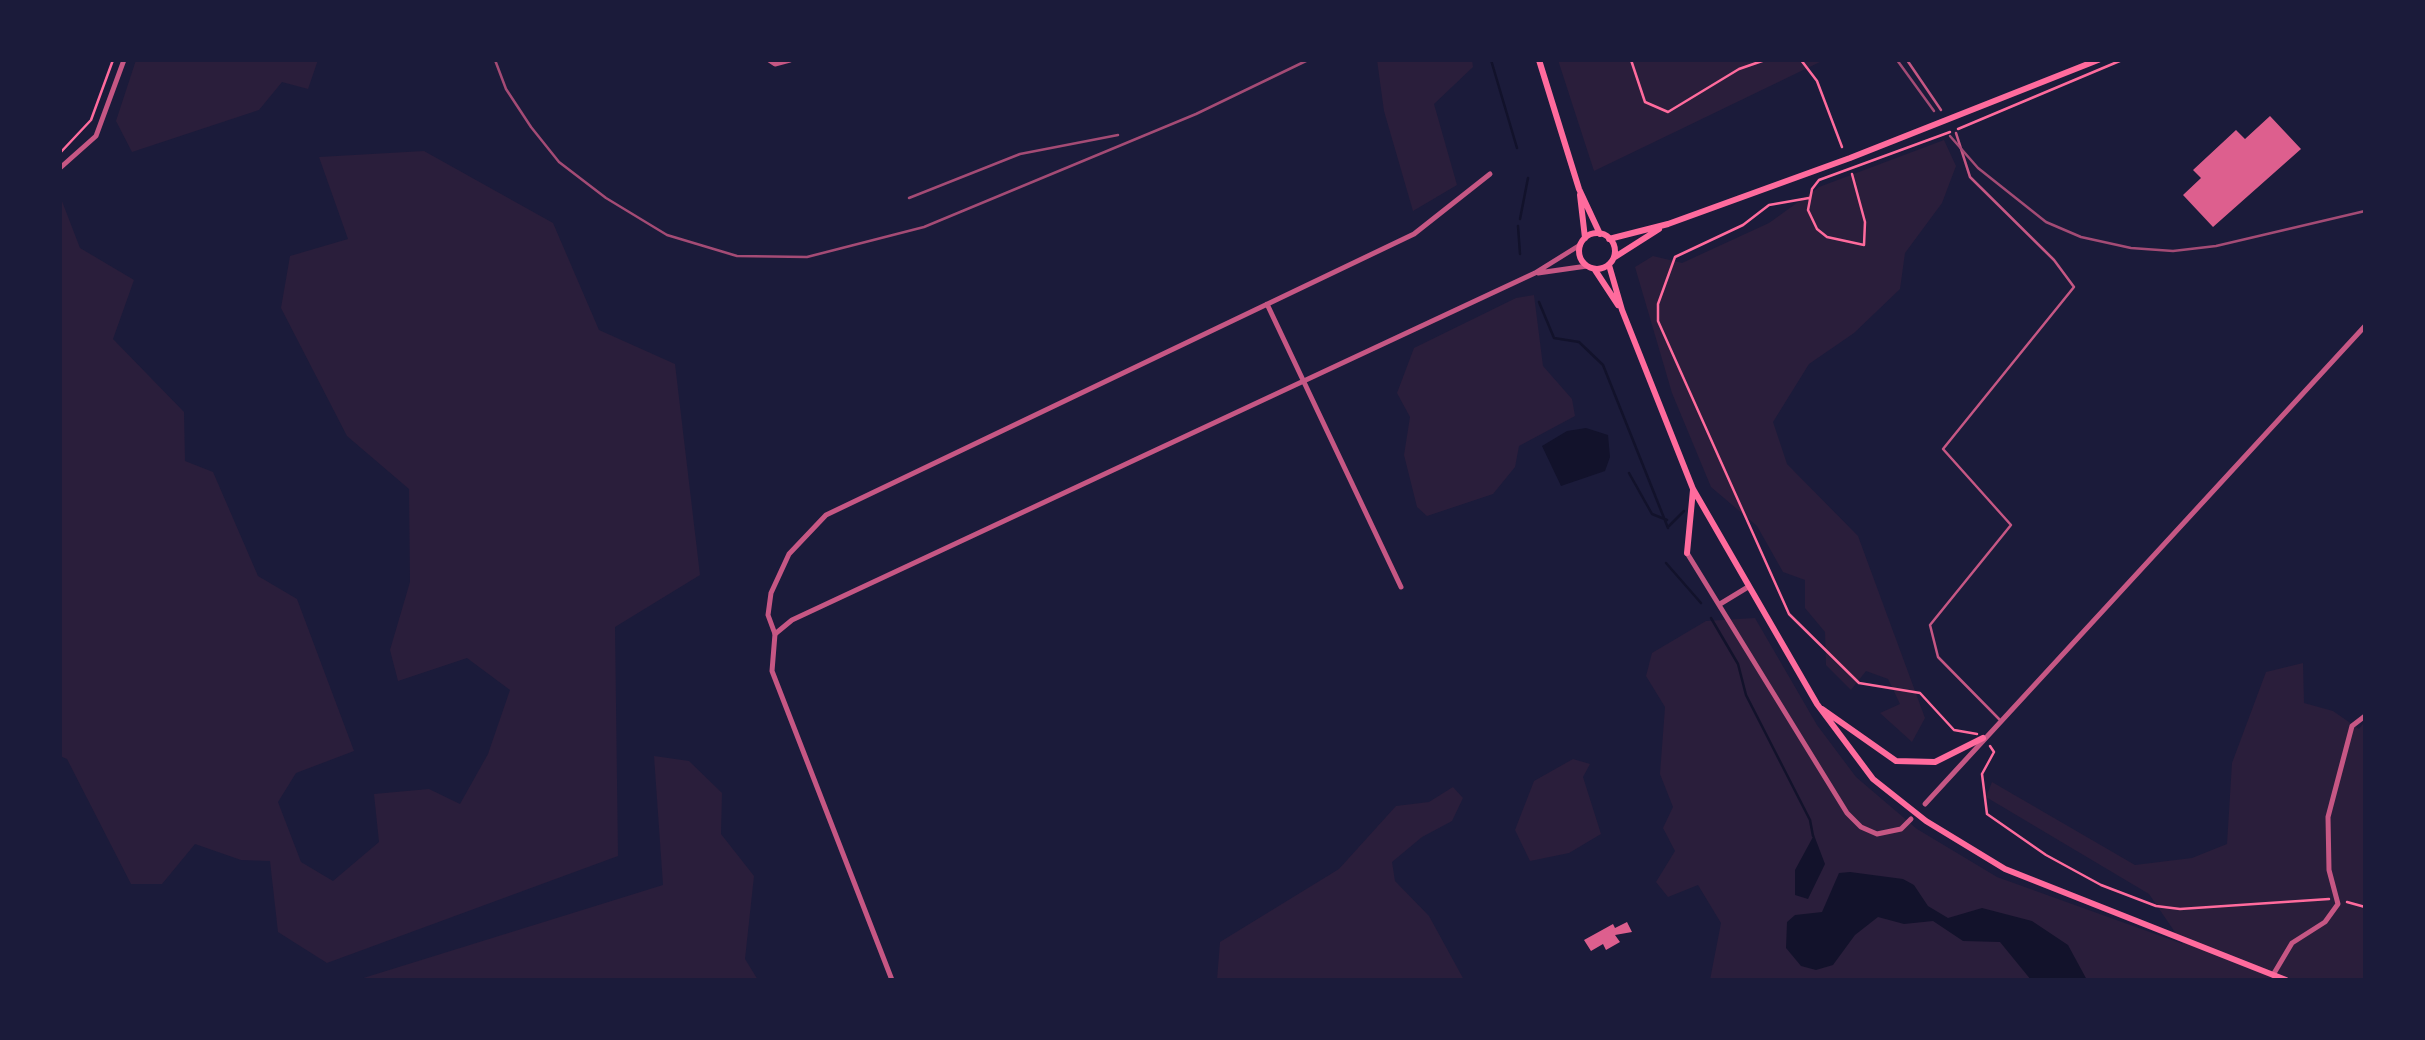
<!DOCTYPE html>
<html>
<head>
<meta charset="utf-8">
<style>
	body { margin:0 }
	#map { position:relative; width:2425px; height:1040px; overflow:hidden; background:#1b1b3a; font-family:"Nunito Sans",sans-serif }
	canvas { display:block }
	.frame { position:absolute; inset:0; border:62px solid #1b1b3a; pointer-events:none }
</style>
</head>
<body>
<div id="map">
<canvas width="2425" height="1040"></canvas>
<div class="frame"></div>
</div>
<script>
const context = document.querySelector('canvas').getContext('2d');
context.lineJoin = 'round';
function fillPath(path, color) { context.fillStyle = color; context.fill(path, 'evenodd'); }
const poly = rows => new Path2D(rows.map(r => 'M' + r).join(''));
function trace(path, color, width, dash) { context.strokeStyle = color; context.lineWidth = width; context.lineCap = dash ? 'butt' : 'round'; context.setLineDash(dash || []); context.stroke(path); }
fillPath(poly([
	[136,60,318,60,308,89,282,82,259,110,132,152,116,121],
	[1377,60,1472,60,1473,67,1434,104,1457,185,1413,211,1384,111],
	[1558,60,1824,60,1594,171],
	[1944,140,1956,166,1942,203,1905,253,1900,289,1854,333,1809,364,1773,422,1787,464,1858,536,1925,718,1912,742,1880,713,1900,704,1888,679,1866,671,1851,690,1826,665,1825,632,1805,608,1805,580,1783,572,1757,526,1711,487,1672,393,1635,267,1653,256,1682,263,1769,223,1819,187],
	[424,151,553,223,599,330,675,364,700,575,615,627,618,856,327,963,278,932,270,861,241,860,195,844,162,884,131,884,67,759,60,756,60,196,80,248,134,280,113,339,184,412,185,461,213,472,258,576,297,599,354,751,296,773,278,802,301,862,333,881,379,842,374,794,429,789,460,804,488,754,510,690,467,658,398,681,390,650,410,582,409,489,347,436,281,308,290,256,348,239,319,157],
	[1534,295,1543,366,1572,399,1575,416,1519,446,1515,467,1493,494,1427,516,1417,507,1404,455,1410,417,1397,393,1414,348,1516,298],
	[1755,618,1817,725,1856,777,1917,829,1997,877,2183,944,2149,894,1986,797,1992,782,2135,865,2192,858,2227,844,2232,763,2266,672,2303,663,2304,703,2333,711,2359,729,2365,721,2365,980,1710,980,1721,923,1698,885,1668,897,1656,882,1675,851,1663,828,1673,807,1660,774,1665,707,1646,676,1652,653,1706,621],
	[654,756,689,761,722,793,721,834,754,876,745,959,758,980,357,980,663,885],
	[1573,759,1590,764,1583,777,1601,834,1569,853,1530,861,1515,830,1534,781],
	[1453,787,1463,798,1452,821,1422,837,1392,862,1395,881,1429,916,1464,980,1217,980,1220,942,1339,869,1396,806,1429,802]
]), '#2a1e3b');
fillPath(poly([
	[1586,428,1608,435,1610,457,1605,471,1561,486,1542,446,1567,431],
	[1814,835,1825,864,1808,899,1795,895,1795,870],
	[1850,872,1903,879,1914,885,1928,906,1948,918,1982,908,2032,921,2068,945,2087,980,2031,980,2000,942,1963,941,1933,921,1904,924,1878,917,1855,935,1833,965,1816,970,1801,966,1786,948,1787,922,1795,915,1822,912,1839,873]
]), '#12122b');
trace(poly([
	[1491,60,1517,148],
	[1520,219,1528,178],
	[1518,226,1520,254],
	[1539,302,1554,338,1579,342,1603,365,1668,528],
	[1629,473,1652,514,1667,520],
	[1669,526,1684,511],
	[1666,563,1701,603],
	[1711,618,1738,664,1746,695,1810,820,1813,836]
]), '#12122b', 2.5);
fillPath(poly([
	[2270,116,2301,149,2213,227,2183,195,2201,178,2193,170,2236,130,2245,139],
	[1627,922,1632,932,1615,935,1620,942,1606,950,1603,944,1591,951,1584,940,1613,924,1615,928]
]), '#dd5f8e');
trace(poly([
	[1631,60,1645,102,1668,112,1739,69,1765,60],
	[1801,60,1817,81,1842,147],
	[1958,129,2122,60],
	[60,153,91,120,113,60],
	[1852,174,1865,222,1864,245,1827,237,1817,229,1808,210,1812,189,1819,180,1950,132],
	[1809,198,1769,205,1743,225,1675,257,1658,304,1658,321,1789,614,1859,683,1920,693,1954,730,1977,734],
	[1990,746,1994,752,1982,774,1987,814,2046,855,2101,885,2156,906,2180,909,2329,899],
	[2347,902,2365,907]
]), '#ff6b9d', 2.5);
trace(poly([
	[1907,60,1941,110],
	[1956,133,1970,177,2054,260,2074,287,1943,449,2011,525,1930,625,1938,657,1999,719]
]), '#c65784', 2.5);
trace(poly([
	[769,60,775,64,790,60],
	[1267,304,1401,587],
	[1687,553,1847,813,1861,827,1877,834,1901,829,1911,819],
	[1720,604,1748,587],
	[775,634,768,615,771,593,789,554,826,515,1414,234,1490,174],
	[1925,804,2365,326],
	[2273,975,2292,943,2325,922,2338,904,2329,870,2328,817,2352,726,2365,716]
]), '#c65784', 5);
trace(poly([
	[60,168,96,136,124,60],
	[1538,273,1587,266],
	[892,980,772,671,775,634,792,620,1535,273,1580,245]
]), '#c65784', 5);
trace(poly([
	[1539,60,1579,189,1600,234],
	[1580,195,1585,238],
	'1579 251a18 18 0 1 1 36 0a18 18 0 1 1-36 0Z',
	[1609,239,1668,224,1850,158,2098,60],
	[1615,257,1659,229],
	[1609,265,1622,310,1693,489,1817,704,1873,779,1926,821,2005,869,2286,980],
	[1595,270,1618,305],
	[1687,553,1693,490],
	[1822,709,1896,761,1935,762,1983,738]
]), '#ff6b9d', 6);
trace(poly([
	[495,60,506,89,531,127,559,162,606,198,667,235,737,256,807,257,924,227,1196,114,1308,60],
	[1897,60,1934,111],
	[1950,136,1978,168,2046,222,2081,237,2131,248,2173,251,2216,246,2365,211],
	[909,198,1020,154,1118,135]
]), '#a44b75', 2.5);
</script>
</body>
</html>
